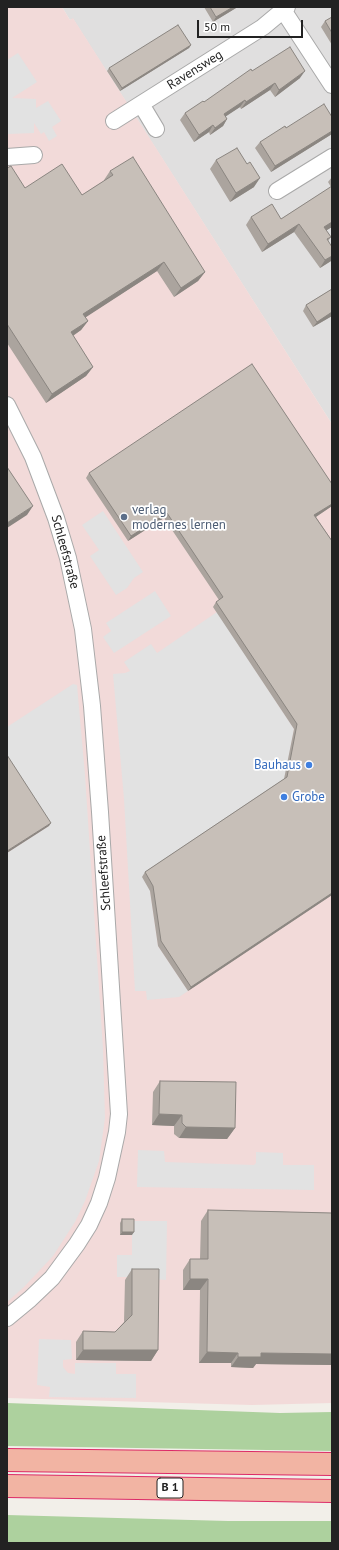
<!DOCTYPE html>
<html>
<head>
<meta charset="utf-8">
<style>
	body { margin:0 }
	#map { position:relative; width:339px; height:1550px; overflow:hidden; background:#f2efe9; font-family:"PT Sans",sans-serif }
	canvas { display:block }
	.frame { position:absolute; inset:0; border:8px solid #222; pointer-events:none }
	.scale { position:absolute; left:197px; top:20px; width:106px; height:18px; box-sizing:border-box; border:2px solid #222; border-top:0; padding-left:5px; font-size:12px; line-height:14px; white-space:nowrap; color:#222; -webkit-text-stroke:3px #fff; paint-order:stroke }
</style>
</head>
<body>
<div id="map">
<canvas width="339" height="1550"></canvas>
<div class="frame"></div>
<div class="scale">50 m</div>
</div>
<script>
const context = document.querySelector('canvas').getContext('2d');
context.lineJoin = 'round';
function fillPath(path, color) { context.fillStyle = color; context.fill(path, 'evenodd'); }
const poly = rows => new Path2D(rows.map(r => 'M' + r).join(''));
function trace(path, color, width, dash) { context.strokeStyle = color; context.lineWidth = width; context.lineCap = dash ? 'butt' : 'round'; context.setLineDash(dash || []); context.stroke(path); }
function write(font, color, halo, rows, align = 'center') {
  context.font = font + ' "PT Sans",sans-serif'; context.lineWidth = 3.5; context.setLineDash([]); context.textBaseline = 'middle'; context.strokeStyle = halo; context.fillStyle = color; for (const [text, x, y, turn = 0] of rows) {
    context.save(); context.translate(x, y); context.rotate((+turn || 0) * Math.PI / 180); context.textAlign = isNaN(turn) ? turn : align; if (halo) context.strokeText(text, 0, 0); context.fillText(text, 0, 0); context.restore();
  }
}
fillPath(poly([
	[62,7,332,7,332,424,73,19,70,20]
]), '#e0dfdf');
fillPath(poly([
	[7,7,62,7,70,20,73,18,332,424,332,1403,252,1405,7,1398]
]), '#f2dad9');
fillPath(poly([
	[7,1403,280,1413,332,1412,332,1451,7,1446],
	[7,1515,228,1521,332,1521,332,1543,7,1543]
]), '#add19e');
fillPath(poly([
	[18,53,37,82,12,98,36,99,36,108,48,101,61,121,52,127,57,136,49,141,44,132,41,134,34,123,34,133,8,134,7,60],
	[103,511,143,572,134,578,127,588,116,595,90,556,99,550,82,525],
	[155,591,171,616,114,653,103,637,111,631,106,623],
	[217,612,294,729,284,782,150,891,158,946,188,991,179,997,147,1000,146,991,135,991,124,799,113,674,125,673,130,671,124,662,151,644,157,653],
	[73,684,77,685,85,775,103,1049,105,1118,99,1161,85,1201,75,1222,53,1256,24,1287,7,1302,7,853,49,826,7,762,7,727],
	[138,1150,164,1151,165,1162,254,1165,256,1163,256,1152,283,1153,283,1165,314,1165,314,1190,137,1187],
	[132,1221,167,1221,166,1280,155,1279,154,1277,117,1277,117,1255,132,1255],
	[39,1339,71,1340,72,1359,63,1360,63,1367,68,1373,75,1374,75,1363,116,1363,116,1374,136,1374,136,1398,49,1397,50,1387,37,1385]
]), '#e2e2e2');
const minor = poly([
	[281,7,332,85],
	[141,104,156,129],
	[114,121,263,27,287,7],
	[7,157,34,155],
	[277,191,332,157],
	[7,405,33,457,56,518,68,558,83,629,92,706,100,812,119,1114,117,1132,107,1178,99,1203,89,1225,77,1244,52,1278,30,1299,7,1318]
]);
const trunk = poly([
	[7,1460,332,1464],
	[7,1486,332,1491]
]);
trace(minor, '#a9a9a9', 18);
trace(trunk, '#dc2a67', 24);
trace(minor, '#fff', 16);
trace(trunk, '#f2b4a3', 22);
fillPath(poly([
	[204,7,237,7,236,8,213,22],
	[332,17,332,45,321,27,325,21],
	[191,45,189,48,120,91,107,71,109,68],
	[252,71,300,78,275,97,270,90,241,109,240,107,225,116,227,119,223,126,210,135,209,132,194,142,180,120,185,113,204,102],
	[332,117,332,134,271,172,255,148,260,142,286,128],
	[216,160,254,187,230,202,210,169],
	[7,168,25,188,82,195,104,181,104,180,110,171,205,272,198,281,174,297,157,271,85,317,88,321,81,330,73,336,93,367,86,376,46,403,7,343],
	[332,177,332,227,326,230,331,237,328,241,331,261,320,268,294,232,262,252,246,225,251,217,281,219,331,187,328,182],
	[332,289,332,316,313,327,303,311,306,305],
	[89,473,332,484,332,506,316,517,332,541,332,895,188,991,158,946,150,891,142,877,145,872,284,779,294,729,213,607,216,602,219,600,164,518,128,541,86,478],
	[160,1081,235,1128,227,1139,179,1138,174,1134,174,1126,152,1125,153,1092],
	[208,1210,332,1213,332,1365,256,1364,253,1368,231,1367,231,1363,199,1363,200,1290,183,1290,183,1270,190,1259,200,1259,201,1221],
	[122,1219,132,1235,120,1235,120,1223],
	[132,1269,158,1350,151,1361,76,1360,76,1342,83,1331,115,1332,124,1322,125,1280]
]), '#aba49e');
fillPath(poly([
	[233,7,237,7,236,8,213,22,216,17],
	[191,45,189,48,120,91,122,88],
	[305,71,300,78,275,97,279,90],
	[275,83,270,90,241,109,246,102],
	[245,100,240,107,219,121,224,114],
	[227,119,223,126,210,135,215,128],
	[213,125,209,132,194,142,199,135],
	[332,131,332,134,271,172,275,166],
	[260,178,254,187,230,202,236,193],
	[332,222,332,227,319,235,324,227],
	[299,224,294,232,262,252,268,244],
	[332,256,332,259,331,261,320,268,325,260],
	[164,262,157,271,77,323,83,314],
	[205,272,198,281,174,297,181,288],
	[332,312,332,316,313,327,317,322],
	[88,321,81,330,65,341,71,332],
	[93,367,86,376,46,403,52,394],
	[332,504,332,506,311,520,314,515],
	[33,506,27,515,7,528,7,523],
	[167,513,164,518,128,541,131,536],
	[51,823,49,826,7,853,7,851],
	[332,893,332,895,188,991,191,987],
	[159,1114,182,1115,174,1126,152,1125],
	[186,1127,235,1128,227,1139,179,1138],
	[122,1232,134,1232,132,1235,120,1235],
	[190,1279,208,1279,200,1290,183,1290],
	[83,1350,158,1350,151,1361,76,1360],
	[207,1352,238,1353,231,1363,199,1363],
	[261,1353,332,1354,332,1365,256,1364,253,1368,231,1367,238,1357]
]), '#8b8681');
const building = poly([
	[210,7,233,7,216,17,210,7],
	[332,17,332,33,325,21,332,17],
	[178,25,191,45,122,88,109,68,178,25],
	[290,47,305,71,279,90,275,83,246,102,245,100,224,114,227,119,215,128,213,125,199,135,185,113,203,101,204,102,251,69,252,71,290,47],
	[324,104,332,117,332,131,275,166,260,142,285,126,286,128,324,104],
	[237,148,247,164,250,162,260,178,236,193,216,160,237,148],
	[133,157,205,272,181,288,164,262,83,314,88,321,71,332,93,367,52,394,7,324,7,168,11,166,25,188,62,164,82,195,113,175,110,171,133,157],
	[332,186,332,222,324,227,331,237,327,239,332,247,332,256,325,260,299,224,268,244,251,217,272,204,281,219,332,186],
	[332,289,332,312,317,322,306,305,332,289],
	[252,364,332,484,332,504,314,515,332,541,332,893,191,987,161,941,153,886,145,872,287,777,297,724,216,602,223,597,167,513,131,536,89,473,252,364],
	[7,467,33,506,7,523,7,467],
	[7,755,51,823,7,851,7,755],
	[160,1081,236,1082,235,1128,186,1127,182,1123,182,1115,159,1114,160,1081],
	[208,1210,332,1213,332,1354,261,1353,261,1357,238,1357,238,1353,207,1352,208,1279,190,1279,190,1259,208,1259,208,1210],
	[122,1219,134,1219,134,1232,122,1232,122,1219],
	[132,1269,159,1269,158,1350,83,1350,83,1331,115,1332,132,1315,132,1269]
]);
fillPath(building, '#c7bfb8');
trace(building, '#8b8681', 1);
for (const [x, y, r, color] of [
	[124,517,4,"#5c6f8a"],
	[309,765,4,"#3f7fe0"],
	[284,797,4,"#3f7fe0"]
]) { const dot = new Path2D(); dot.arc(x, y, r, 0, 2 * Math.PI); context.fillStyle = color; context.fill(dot); trace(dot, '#fff', 1.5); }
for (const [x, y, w] of [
	[170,1488,26]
]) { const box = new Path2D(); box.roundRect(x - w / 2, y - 10, w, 20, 3); context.fillStyle = '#fff'; context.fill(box); trace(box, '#222', 1); }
write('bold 12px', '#222', null, [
	["B 1",170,1488]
]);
write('13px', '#222', '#fff', [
	["Ravensweg",195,70,-32],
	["Schleefstraße",65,552,75],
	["Schleefstraße",104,873,-94]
]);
write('13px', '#4e5e75', '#fff', [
	["verlag",132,510],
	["modernes lernen",132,525]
], 'left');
write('13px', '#366cbe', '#fff', [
	["Bauhaus",301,765],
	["Grobe",292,797,"left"]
], 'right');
</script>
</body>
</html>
